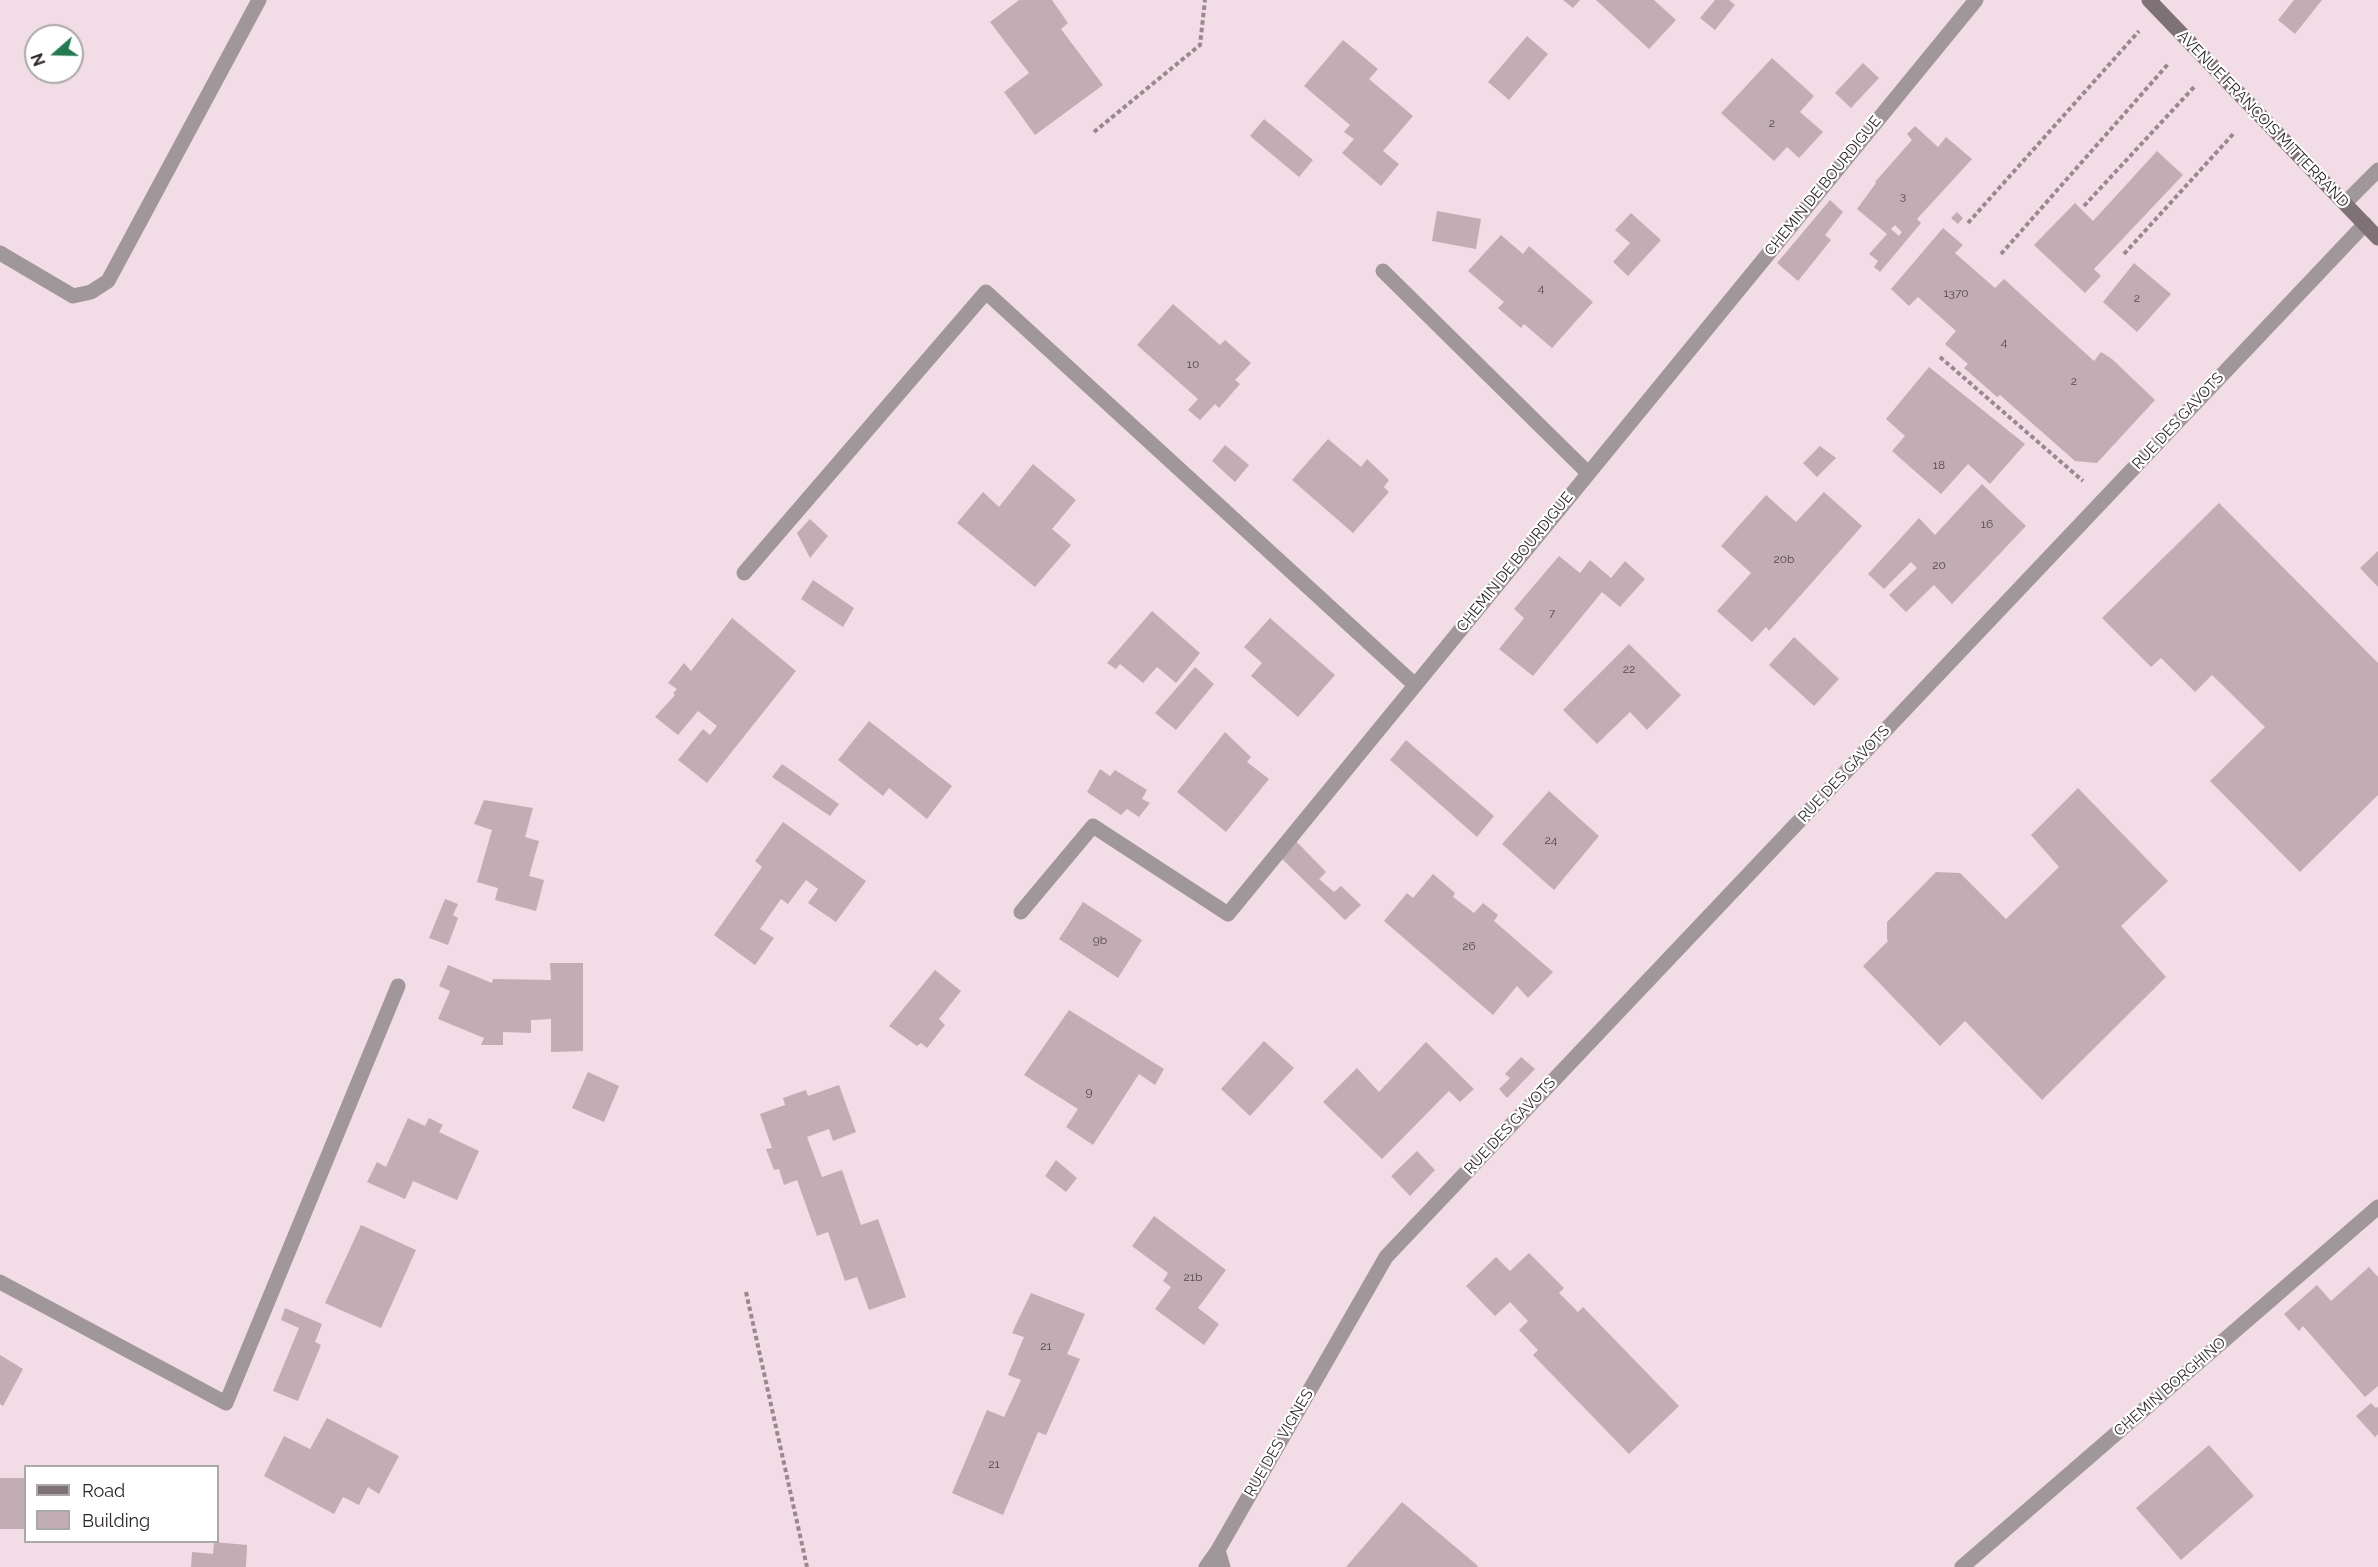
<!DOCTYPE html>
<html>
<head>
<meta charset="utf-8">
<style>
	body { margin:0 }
	#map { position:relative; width:2378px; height:1567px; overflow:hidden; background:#f2dce5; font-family:Raleway,sans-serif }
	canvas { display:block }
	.legend { position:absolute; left:24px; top:1465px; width:195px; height:78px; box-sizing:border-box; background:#fff; border:2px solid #aba8a9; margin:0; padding:8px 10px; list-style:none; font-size:18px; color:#2e2629 }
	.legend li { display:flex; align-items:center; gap:12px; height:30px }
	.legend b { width:30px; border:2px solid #aba8a9 }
	.north { position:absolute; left:24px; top:24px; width:60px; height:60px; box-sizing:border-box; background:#fff; border:2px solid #aba8a9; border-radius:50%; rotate:250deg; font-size:16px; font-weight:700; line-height:24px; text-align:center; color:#2e2629 }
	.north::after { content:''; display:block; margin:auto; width:21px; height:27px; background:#227b4f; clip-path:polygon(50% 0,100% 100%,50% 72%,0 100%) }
</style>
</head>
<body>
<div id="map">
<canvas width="2378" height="1567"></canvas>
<ul class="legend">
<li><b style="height:8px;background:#7f7277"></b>Road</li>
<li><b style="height:16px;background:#c2adb5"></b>Building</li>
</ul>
<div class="north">N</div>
</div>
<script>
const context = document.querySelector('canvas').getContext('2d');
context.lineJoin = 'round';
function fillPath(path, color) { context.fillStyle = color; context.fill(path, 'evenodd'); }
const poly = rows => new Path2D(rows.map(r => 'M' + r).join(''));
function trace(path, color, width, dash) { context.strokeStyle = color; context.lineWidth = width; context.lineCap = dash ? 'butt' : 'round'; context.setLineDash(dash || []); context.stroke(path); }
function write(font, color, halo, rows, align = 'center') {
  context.font = font + ' Raleway,sans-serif'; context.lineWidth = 4.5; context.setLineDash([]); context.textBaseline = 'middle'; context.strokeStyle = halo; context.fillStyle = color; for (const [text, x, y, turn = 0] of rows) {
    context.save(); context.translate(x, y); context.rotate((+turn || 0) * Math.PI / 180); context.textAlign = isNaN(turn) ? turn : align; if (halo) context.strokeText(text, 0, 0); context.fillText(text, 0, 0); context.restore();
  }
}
fillPath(poly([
	[1019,0,1052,0,1068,23,1061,29,1103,85,1035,135,1004,92,1029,73,990,22],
	[1563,0,1580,0,1573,8],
	[1596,0,1654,0,1676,20,1649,49],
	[1715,0,1729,0,1735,5,1715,30,1700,18],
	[2294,0,2322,0,2295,34,2278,20],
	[1527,36,1548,54,1509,100,1488,82],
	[1343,40,1378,69,1369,79,1413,116,1383,151,1399,164,1381,186,1342,153,1354,139,1344,132,1350,125,1304,86],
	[1772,58,1814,96,1800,112,1823,132,1799,158,1787,147,1774,161,1721,113],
	[1863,63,1879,78,1851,108,1835,93],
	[1264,119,1313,160,1299,177,1250,136],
	[1915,126,1938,147,1946,137,1972,159,1917,219,1921,223,1880,272,1874,267,1878,261,1869,254,1887,234,1857,209,1876,183,1875,182,1912,140,1907,134],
	[1895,225,1902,232,1899,236,1891,229],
	[2157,151,2183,175,2094,269,2101,276,2085,293,2034,245,2075,203,2093,221],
	[1830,200,1843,212,1825,235,1831,240,1798,281,1777,263],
	[1437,211,1481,219,1476,249,1432,241],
	[1957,212,1963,218,1958,224,1951,218],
	[1631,213,1661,240,1628,276,1613,262,1630,243,1615,230],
	[1943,228,1963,245,1955,253,1995,288,2004,279,2094,361,2101,352,2112,359,2155,400,2097,463,2075,461,2000,395,1997,397,1964,368,1968,364,1945,344,1956,331,1918,297,1909,306,1891,289],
	[1501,235,1523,254,1529,246,1593,302,1552,348,1524,324,1521,328,1498,308,1504,302,1468,271],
	[2134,263,2171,294,2137,332,2103,302],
	[1173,304,1220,345,1225,340,1251,363,1235,380,1240,384,1219,408,1215,404,1200,420,1188,410,1198,399,1137,345],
	[1929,367,2025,444,1990,484,1968,464,1941,494,1892,451,1905,436,1886,419],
	[1328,439,1361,467,1367,459,1389,480,1384,487,1389,492,1353,533,1292,480],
	[1225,445,1249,465,1235,482,1212,461],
	[1820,446,1836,458,1817,477,1803,463],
	[1033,464,1076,500,1052,529,1071,545,1035,587,957,523,983,492,999,507],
	[1982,484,2026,526,1952,604,1934,585,1906,612,1889,595,1917,568,1911,562,1884,589,1868,574,1919,518,1935,535],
	[1824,492,1862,526,1769,631,1766,627,1752,642,1717,611,1751,573,1721,546,1766,495,1796,522],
	[2219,503,2378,663,2378,795,2300,872,2210,781,2265,727,2212,675,2195,692,2161,658,2151,667,2102,618],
	[810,519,828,536,810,558,797,533],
	[2378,551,2378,587,2360,568],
	[1559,556,1580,573,1590,560,1611,578,1625,561,1645,579,1620,607,1602,592,1533,676,1499,649,1524,618,1514,609],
	[813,580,854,608,843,627,801,599],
	[1152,611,1200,653,1176,683,1157,667,1143,683,1120,664,1116,669,1107,663],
	[732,618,796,671,707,783,678,760,703,729,710,735,717,726,698,711,678,735,655,717,675,695,673,693,677,689,668,683,684,663,691,671],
	[1270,618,1335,675,1298,717,1251,676,1262,663,1244,647],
	[1794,637,1839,679,1814,706,1769,665],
	[1629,644,1681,695,1647,730,1630,712,1597,744,1563,710],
	[1195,667,1214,684,1176,730,1155,713],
	[869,721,952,786,927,819,889,788,883,796,838,760],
	[1225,732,1251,757,1247,762,1269,779,1226,832,1177,792],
	[1406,740,1494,816,1477,837,1390,760],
	[782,764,839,804,830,816,772,777],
	[1100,769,1110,776,1115,770,1147,790,1142,799,1150,803,1139,817,1127,809,1121,815,1087,792],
	[2078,788,2168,881,2121,926,2166,977,2042,1100,1965,1021,1940,1046,1863,966,1888,941,1887,939,1887,922,1936,872,1960,873,2006,919,2059,867,2031,835],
	[1549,791,1599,836,1554,890,1502,844],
	[484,800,533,808,525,837,539,841,529,876,544,880,536,911,495,900,498,888,477,882,492,830,474,824],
	[783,822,866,881,836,922,808,903,818,889,806,880,788,904,781,899,760,929,774,938,755,965,714,935,762,867,755,861],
	[1294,839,1326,872,1319,879,1334,892,1341,886,1361,905,1345,920,1281,858],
	[1433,874,1455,893,1453,897,1474,913,1483,903,1498,915,1494,921,1553,972,1528,998,1517,986,1493,1015,1384,921,1407,893,1413,898],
	[445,899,458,904,453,915,458,918,448,945,429,938],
	[1083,902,1142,940,1118,978,1059,939],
	[550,963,583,963,583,1051,551,1052,551,1019,531,1020,531,1033,503,1032,503,1045,481,1045,484,1038,438,1019,450,991,439,986,448,965,492,983,493,979,551,980],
	[935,970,961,991,939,1019,945,1025,927,1048,921,1043,917,1046,889,1026],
	[1069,1010,1164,1069,1155,1085,1139,1074,1093,1145,1066,1127,1078,1109,1024,1075],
	[1264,1041,1294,1068,1250,1116,1221,1089],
	[1426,1042,1474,1089,1460,1102,1449,1091,1382,1159,1323,1102,1357,1068,1379,1092],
	[1521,1057,1535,1069,1507,1098,1499,1089,1510,1078,1505,1074],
	[588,1072,619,1086,604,1122,572,1108],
	[839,1085,856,1132,833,1141,829,1129,807,1137,822,1177,842,1170,861,1225,878,1219,906,1297,869,1310,857,1277,845,1281,828,1232,817,1236,797,1180,784,1185,779,1169,774,1170,766,1149,772,1148,760,1114,785,1105,783,1098,806,1090,808,1096],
	[408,1118,425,1126,429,1118,443,1125,439,1132,479,1151,457,1200,413,1181,405,1199,367,1182,377,1162,386,1167],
	[1417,1151,1435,1170,1410,1196,1391,1176],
	[1056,1160,1077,1178,1066,1192,1045,1176],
	[1154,1216,1226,1270,1198,1308,1219,1324,1204,1345,1155,1309,1171,1287,1163,1281,1168,1273,1132,1246],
	[361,1225,416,1250,381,1328,325,1303],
	[1529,1253,1564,1288,1559,1293,1578,1312,1583,1307,1679,1406,1629,1454,1533,1355,1538,1350,1519,1330,1528,1321,1510,1302,1495,1316,1466,1286,1496,1257,1510,1271],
	[2369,1267,2378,1277,2378,1386,2365,1397,2303,1326,2299,1331,2284,1314,2317,1285,2331,1301],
	[1031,1293,1085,1314,1067,1354,1080,1359,1046,1435,1038,1432,1003,1515,952,1493,987,1410,1004,1417,1021,1380,1008,1375,1024,1337,1012,1333],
	[285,1308,322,1324,315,1342,321,1345,298,1401,273,1391,299,1328,281,1320],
	[0,1355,23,1369,3,1406,0,1404],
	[2371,1403,2376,1408,2378,1407,2378,1434,2375,1437,2356,1416],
	[327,1418,399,1456,379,1494,368,1487,359,1505,343,1497,334,1514,264,1476,284,1436,310,1449],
	[2209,1445,2254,1496,2181,1560,2136,1508],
	[0,1478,26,1478,26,1529,0,1529],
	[1402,1502,1478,1566,1477,1567,1346,1567],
	[214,1542,247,1545,246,1567,191,1567,192,1552,213,1554]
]), '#c2adb5');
trace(poly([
	[1094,132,1200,45,1205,0],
	[2084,206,2194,87],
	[1968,223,2139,31],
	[2001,254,2169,63],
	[2124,254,2235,132],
	[1940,357,2083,481],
	[746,1292,807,1567]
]), '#98898f', 4, [4.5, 3]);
trace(poly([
	[2345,203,2378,170],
	[0,253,73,296,91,292,108,281,259,0]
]), '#a0979a', 15);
trace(poly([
	[1383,271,1588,473],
	[744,573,986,292,1415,685],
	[1021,912,1093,826,1228,914,1976,0],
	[0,1282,226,1403,398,986],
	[1206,1567,1218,1550],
	[1223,1567,1218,1550,1386,1257,2365,224],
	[1962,1567,2378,1207]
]), '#a0979a', 15);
trace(poly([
	[2149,0,2378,238]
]), '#7f7277', 15);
write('12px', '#53484c', null, [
	["2",1772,123],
	["3",1903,196],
	["4",1541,288],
	["1370",1956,293],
	["2",2137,298],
	["4",2004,342],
	["10",1193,364],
	["2",2074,381],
	["18",1939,465],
	["16",1987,524],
	["20b",1784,559],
	["20",1939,565],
	["7",1552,613],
	["22",1629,669],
	["24",1551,840],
	["9b",1100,940],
	["26",1469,946],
	["9",1089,1092],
	["21b",1193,1277],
	["21",1046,1346],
	["21",994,1464]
]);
write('15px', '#2e2629', '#fff', [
	["AVENUE FRANÇOIS MITTERRAND",2263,119,46],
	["CHEMIN DE BOURDIGUE",1823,186,-51],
	["RUE DES GAVOTS",2178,421,-47],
	["CHEMIN DE BOURDIGUE",1515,562,-51],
	["RUE DES GAVOTS",1844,774,-47],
	["RUE DES GAVOTS",1510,1126,-47],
	["CHEMIN BORGHINO",2170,1387,-41],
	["RUE DES VIGNES",1279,1443,-60]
]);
</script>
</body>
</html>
